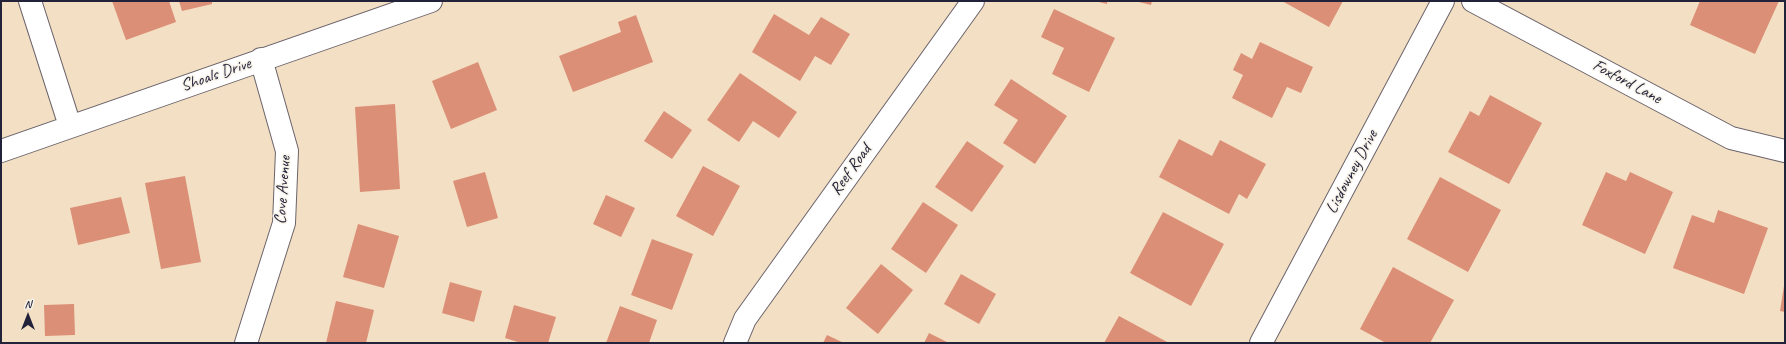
<!DOCTYPE html>
<html>
<head>
<meta charset="utf-8">
<style>
	body { margin:0 }
	#map { position:relative; width:1786px; height:344px; overflow:hidden; background:#f3dfc3; font-family:Caveat,sans-serif }
	canvas { display:block }
	.frame { position:absolute; inset:0; border:2px solid #22223b; pointer-events:none }
	.north { position:absolute; left:8px; top:296px; width:40px; height:40px; -webkit-text-stroke:3px #f7f3e8; paint-order:stroke; rotate:0deg; font-size:11px; font-weight:700; line-height:16px; text-align:center; color:#22223b }
	.north::after { content:''; display:block; margin:auto; width:14px; height:18px; background:#22223b; clip-path:polygon(50% 0,100% 100%,50% 72%,0 100%) }
</style>
</head>
<body>
<div id="map">
<canvas width="1786" height="344"></canvas>
<div class="frame"></div>
<div class="north">N</div>
</div>
<script>
const context = document.querySelector('canvas').getContext('2d');
context.lineJoin = 'round';
function fillPath(path, color) { context.fillStyle = color; context.fill(path, 'evenodd'); }
const poly = rows => new Path2D(rows.map(r => 'M' + r).join(''));
function trace(path, color, width, dash) { context.strokeStyle = color; context.lineWidth = width; context.lineCap = dash ? 'butt' : 'round'; context.setLineDash(dash || []); context.stroke(path); }
function write(font, color, halo, rows, align = 'center') {
  context.font = font + ' Caveat,sans-serif'; context.lineWidth = 3; context.setLineDash([]); context.textBaseline = 'middle'; context.strokeStyle = halo; context.fillStyle = color; for (const [text, x, y, turn = 0] of rows) {
    context.save(); context.translate(x, y); context.rotate((+turn || 0) * Math.PI / 180); context.textAlign = isNaN(turn) ? turn : align; if (halo) context.strokeText(text, 0, 0); context.fillText(text, 0, 0); context.restore();
  }
}
fillPath(poly([
	[112,1,169,1,176,22,126,40],
	[179,1,212,1,212,4,182,11],
	[1095,1,1107,1,1107,4],
	[1135,1,1152,1,1151,5],
	[1282,1,1343,1,1329,27],
	[1700,1,1779,1,1755,54,1690,25],
	[1054,9,1115,38,1089,92,1052,74,1064,48,1041,37],
	[774,14,809,35,821,17,850,34,831,65,815,56,800,81,752,52],
	[636,15,653,62,573,92,559,56,621,32,618,22],
	[1260,42,1313,67,1301,93,1287,87,1272,118,1232,98,1243,75,1233,70,1241,53,1252,59],
	[478,62,497,110,451,129,432,81],
	[740,73,797,112,779,138,753,121,739,142,707,120],
	[1011,79,1067,116,1035,164,1003,143,1018,120,994,105],
	[1490,95,1542,123,1509,184,1448,152,1470,111,1479,116],
	[395,104,400,189,360,192,355,107],
	[664,111,692,130,672,159,644,141],
	[1179,139,1212,156,1220,140,1266,164,1247,199,1239,194,1229,214,1159,177],
	[967,141,1004,166,972,212,935,187],
	[703,166,740,186,713,236,676,216],
	[485,172,498,218,467,227,453,181],
	[1606,172,1626,181,1630,172,1673,192,1645,254,1582,225],
	[185,176,201,262,161,269,145,183],
	[1440,177,1501,210,1468,272,1407,239],
	[606,195,635,208,621,237,593,224],
	[121,197,130,233,78,245,70,208],
	[923,202,958,225,926,273,891,249],
	[1718,210,1768,228,1744,294,1673,268,1692,215,1714,223],
	[1163,212,1224,244,1191,306,1130,273],
	[358,224,399,236,384,288,343,277],
	[652,239,693,254,672,310,631,295],
	[881,264,913,290,878,334,846,308],
	[1393,267,1454,300,1430,343,1386,343,1360,329],
	[961,274,996,294,979,324,944,304],
	[450,282,482,291,474,322,442,313],
	[1784,286,1785,286,1785,312,1780,311],
	[336,301,374,310,366,343,326,343],
	[74,304,75,335,45,336,44,305],
	[514,305,556,317,548,343,521,343,505,338],
	[620,306,657,320,649,343,606,343],
	[1119,316,1169,343,1104,343],
	[929,333,949,343,924,343],
	[827,335,844,343,823,343]
]), '#db8f77');
const minor = poly([
	[30,1,70,126],
	[1473,1,1731,138,1785,151],
	[1,151,431,1],
	[246,343,284,223,287,151,261,59],
	[735,343,745,319,973,1],
	[1261,343,1443,1]
]);
trace(minor, '#6b646b', 24);
trace(minor, '#fff', 22);
write('17px', '#22223b', '#f7f3e8', [
	["Shoals Drive",216,75,-19],
	["Foxford Lane",1627,82,28],
	["Reef Road",851,170,-54],
	["Lisdowney Drive",1352,172,-62],
	["Cove Avenue",283,190,-86]
]);
</script>
</body>
</html>
